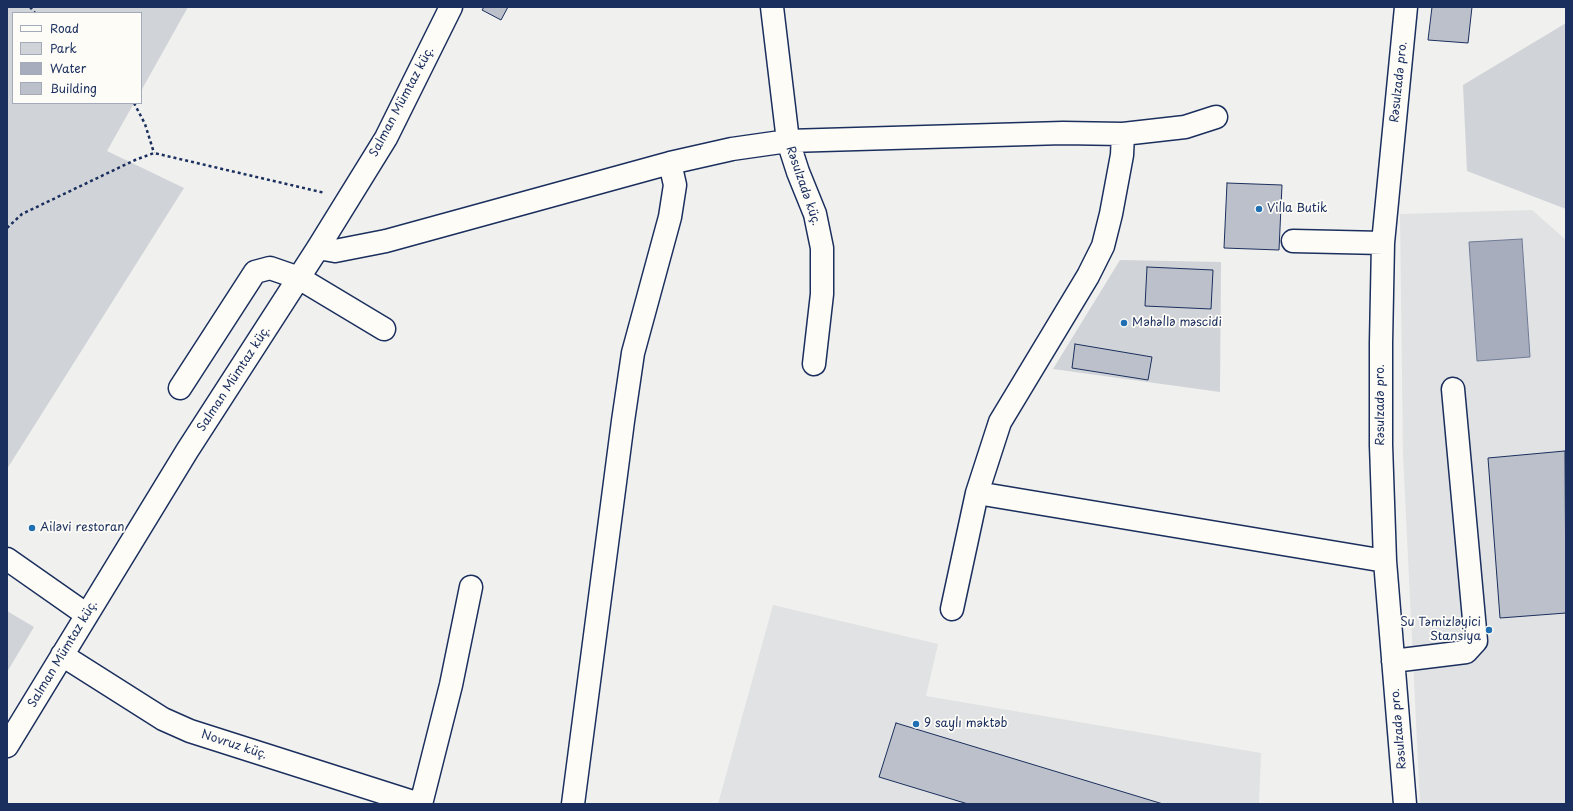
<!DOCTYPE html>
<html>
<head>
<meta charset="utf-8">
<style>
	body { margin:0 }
	#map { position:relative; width:1573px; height:811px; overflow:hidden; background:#f0f0ee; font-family:"Playpen Sans",sans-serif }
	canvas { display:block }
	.frame { position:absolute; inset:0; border:8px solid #1b2f5e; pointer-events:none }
	.legend { position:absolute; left:12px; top:12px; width:130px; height:92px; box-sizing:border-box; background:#fdfcf7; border:1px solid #a3aaba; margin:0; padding:5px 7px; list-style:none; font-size:12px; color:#1b2f5e }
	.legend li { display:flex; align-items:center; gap:8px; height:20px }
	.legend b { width:20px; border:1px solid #a3aaba }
</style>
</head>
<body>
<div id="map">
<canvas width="1573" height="811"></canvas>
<div class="frame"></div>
<ul class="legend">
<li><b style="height:5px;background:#fdfcf7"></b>Road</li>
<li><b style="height:11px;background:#d0d3d8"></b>Park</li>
<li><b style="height:11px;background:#a7adbd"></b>Water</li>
<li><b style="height:11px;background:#bbc0ca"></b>Building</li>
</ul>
</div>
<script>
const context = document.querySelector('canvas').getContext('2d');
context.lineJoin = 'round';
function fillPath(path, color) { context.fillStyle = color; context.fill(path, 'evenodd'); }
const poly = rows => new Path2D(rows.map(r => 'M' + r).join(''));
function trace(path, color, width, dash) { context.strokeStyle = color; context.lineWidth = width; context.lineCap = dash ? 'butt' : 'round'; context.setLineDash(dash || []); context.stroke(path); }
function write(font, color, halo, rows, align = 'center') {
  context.font = font + ' "Playpen Sans",sans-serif'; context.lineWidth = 3.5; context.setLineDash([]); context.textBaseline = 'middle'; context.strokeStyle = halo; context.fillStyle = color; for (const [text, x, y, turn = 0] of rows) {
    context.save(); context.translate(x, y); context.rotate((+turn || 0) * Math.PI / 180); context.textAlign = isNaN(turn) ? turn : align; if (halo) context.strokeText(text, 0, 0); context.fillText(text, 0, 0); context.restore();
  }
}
fillPath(poly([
	[1532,210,1566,240,1566,804,1420,804,1403,455,1400,214],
	[773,605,938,644,926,696,1261,753,1259,804,718,804]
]), '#e0e2e3');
fillPath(poly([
	[7,7,188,7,141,91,141,13,13,13,13,103,134,103,107,151,184,188,7,469],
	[1566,23,1566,209,1467,171,1463,85],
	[1120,260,1221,262,1220,392,1053,369],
	[7,611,34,627,7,672]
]), '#d0d3d8');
const water = poly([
	[1522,239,1530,357,1477,361,1469,242,1522,239]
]);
fillPath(water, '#a7adbd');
trace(water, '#6f7b97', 1);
const building = poly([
	[484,7,508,7,501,20,482,10,484,7],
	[1432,7,1472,7,1468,43,1428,40,1432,7],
	[1227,183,1282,185,1279,250,1224,248,1227,183],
	[1147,267,1213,270,1211,309,1145,306,1147,267],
	[1075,344,1152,357,1148,380,1072,368,1075,344],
	[1565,451,1566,613,1500,618,1488,458,1565,451],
	[896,723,1163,804,968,804,879,777,896,723]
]);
fillPath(building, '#bbc0ca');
trace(building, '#1b2f5e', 1);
const minor = poly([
	[772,7,788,141,798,172,815,214,822,248,822,294,814,364],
	[1293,241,1383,243],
	[318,248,335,251,386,241,670,163,732,149,788,141,1063,133,1123,134,1185,127,1216,117],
	[180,388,255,272,270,268,299,278,384,329],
	[977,493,1385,561],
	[7,559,87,615],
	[952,609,977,493,1000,422,1088,276,1103,246,1111,214,1122,155,1123,134],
	[62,655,163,719,190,731,419,804],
	[1393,661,1466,652,1476,641,1453,389],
	[7,746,187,451,318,248,386,138,451,7],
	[421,804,451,685,471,587],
	[573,804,623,421,633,353,670,217,675,185,670,163],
	[1405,804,1385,561,1381,445,1381,343,1383,243,1406,7]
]);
trace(minor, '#1b2f5e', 25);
trace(poly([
	[30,7,35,13],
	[134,103,145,124,154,153],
	[7,228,22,214,135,160,154,153,325,193]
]), '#1b2f5e', 2.5, [3, 3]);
trace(minor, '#fdfcf7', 22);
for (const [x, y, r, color] of [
	[1259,209,4,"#1f6fb2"],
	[1124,323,4,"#1f6fb2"],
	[32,528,4,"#1f6fb2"],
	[1489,630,4,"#1f6fb2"],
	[916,724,4,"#1f6fb2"]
]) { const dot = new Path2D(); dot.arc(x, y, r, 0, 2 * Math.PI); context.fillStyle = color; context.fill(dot); trace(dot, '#fdfcf7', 1.5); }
write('12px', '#1b2f5e', '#fdfcf7', [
	["Rəsulzadə pro.",1399,82,-84],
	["Salman Mümtaz küç.",402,102,-62],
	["Rəsulzadə küç.",803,186,71],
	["Salman Mümtaz küç.",234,379,-57],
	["Rəsulzadə pro.",1381,405,-90],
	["Salman Mümtaz küç.",63,654,-59],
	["Rəsulzadə pro.",1399,729,-95],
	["Novruz küç.",234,745,18]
]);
write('12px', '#1b2f5e', '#fdfcf7', [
	["Villa Butik",1267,209],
	["Məhəllə məscidi",1132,323],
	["Ailəvi restoran",40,528],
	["Su Təmizləyici",1481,623,"right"],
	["Stansiya",1481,637,"right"],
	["9 saylı məktəb",924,724]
], 'left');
</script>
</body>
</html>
